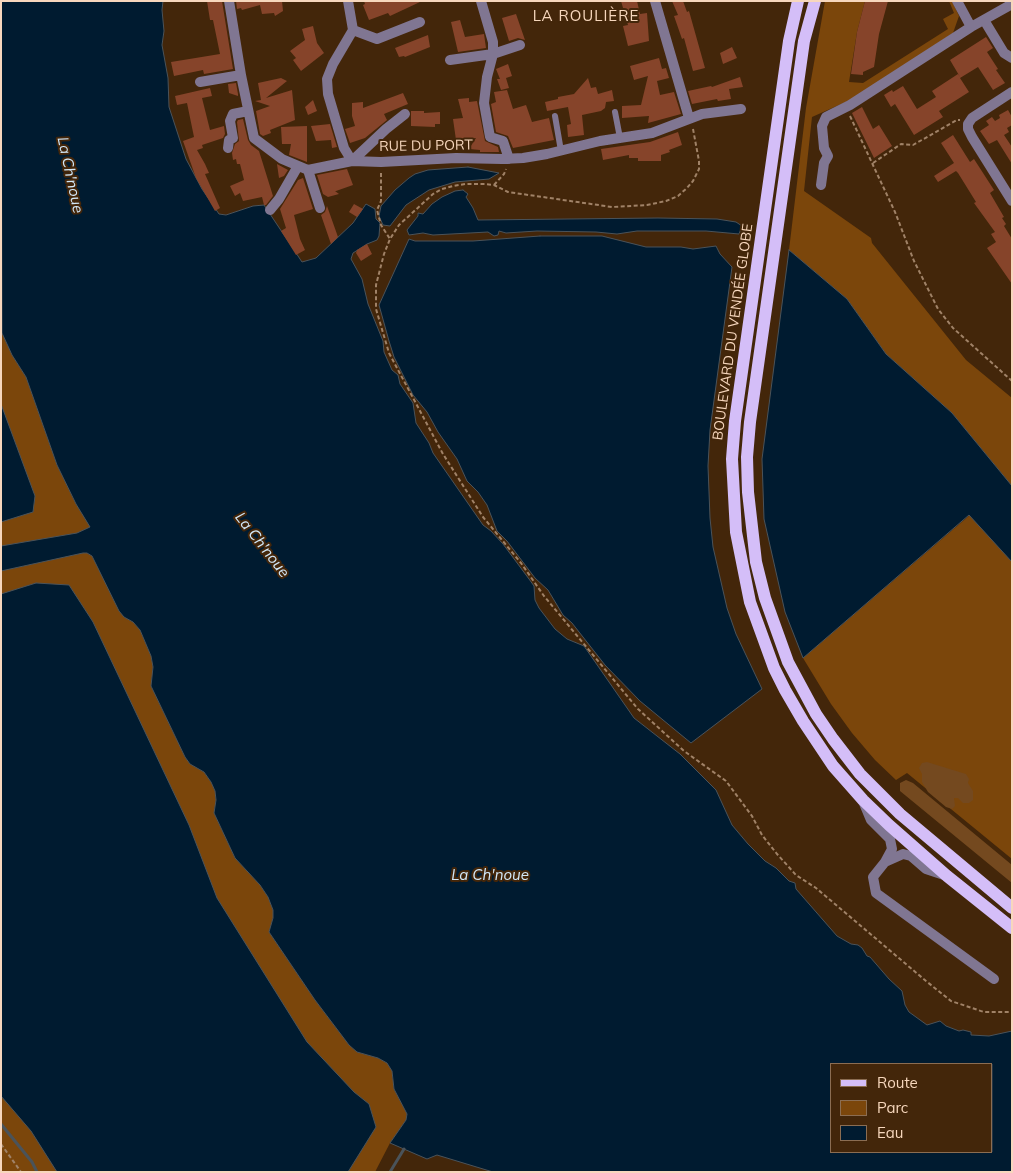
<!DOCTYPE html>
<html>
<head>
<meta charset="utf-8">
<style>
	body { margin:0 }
	#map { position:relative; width:1013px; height:1173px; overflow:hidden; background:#43260a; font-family:Mulish,sans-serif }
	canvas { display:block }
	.frame { position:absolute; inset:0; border:2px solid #f7d7bd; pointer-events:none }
	.legend { position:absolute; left:830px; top:1063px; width:162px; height:90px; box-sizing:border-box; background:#43260a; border:1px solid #8b6d52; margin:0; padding:6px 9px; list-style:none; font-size:15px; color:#f7d7bd }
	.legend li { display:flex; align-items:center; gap:10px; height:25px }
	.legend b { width:25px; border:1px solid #8b6d52 }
</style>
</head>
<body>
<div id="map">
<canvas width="1013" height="1173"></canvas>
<div class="frame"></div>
<ul class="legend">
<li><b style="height:6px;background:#d4bef8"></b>Route</li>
<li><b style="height:14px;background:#7b460b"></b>Parc</li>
<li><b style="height:14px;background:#001b30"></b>Eau</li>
</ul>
</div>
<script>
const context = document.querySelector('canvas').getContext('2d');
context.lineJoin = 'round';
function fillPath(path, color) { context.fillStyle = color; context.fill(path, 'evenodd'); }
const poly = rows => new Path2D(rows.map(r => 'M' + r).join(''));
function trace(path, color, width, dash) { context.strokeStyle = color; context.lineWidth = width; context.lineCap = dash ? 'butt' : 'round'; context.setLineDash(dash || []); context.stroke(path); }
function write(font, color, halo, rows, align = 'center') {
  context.font = font + ' Mulish,sans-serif'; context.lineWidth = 4; context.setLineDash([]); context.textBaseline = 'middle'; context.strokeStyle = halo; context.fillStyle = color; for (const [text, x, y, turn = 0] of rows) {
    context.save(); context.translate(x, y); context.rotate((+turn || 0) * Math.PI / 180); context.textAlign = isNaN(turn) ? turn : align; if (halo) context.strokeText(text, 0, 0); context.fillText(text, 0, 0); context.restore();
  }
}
fillPath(poly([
	[825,1,865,1,857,32,849,82,863,83,948,29,943,19,954,13,949,1,952,1,959,16,953,33,857,97,812,117,804,191,871,238,872,243,966,360,1012,398,1012,486,952,413,886,354,847,299,789,250,806,108],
	[1,324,2,333,12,355,26,377,57,465,76,504,90,525,87,553,92,556,97,564,124,617,133,622,140,630,151,656,153,667,151,686,185,757,190,764,204,772,211,782,215,791,216,800,214,813,235,858,260,885,268,897,273,910,273,918,269,932,315,1000,349,1045,357,1052,378,1058,387,1063,392,1071,394,1089,407,1114,406,1120,390,1143,375,1172,1,1172],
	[970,515,1012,562,1012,859,907,773,896,780,875,760,852,733,831,704,803,658]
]), '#7b460b');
fillPath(poly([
	[927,762,966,774,969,779,968,783,973,791,973,800,969,803,963,803,958,798,954,798,955,806,952,809,946,807,928,792,922,782,922,774,919,768,922,763],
	[906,780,913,783,1012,865,1012,883,900,791,900,783]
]), '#74491f');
const water = poly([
	[1,1,163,1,162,10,164,31,162,45,168,78,169,107,186,159,202,189,219,214,226,215,253,206,264,205,302,262,316,258,353,223,366,204,375,209,376,219,380,223,379,236,377,240,367,244,353,253,351,259,362,279,368,304,383,341,384,352,392,370,398,375,400,384,413,403,416,423,429,443,433,453,483,525,491,531,503,544,529,579,534,586,535,600,539,608,555,629,567,639,584,646,634,718,680,754,716,790,732,825,748,844,765,861,776,868,789,881,795,883,796,889,837,936,851,944,858,945,862,948,867,956,870,957,889,979,902,991,905,1005,909,1012,927,1025,940,1021,946,1026,959,1031,963,1030,971,1032,971,1035,989,1036,1012,1031,1012,1172,493,1172,437,1155,427,1159,390,1143,406,1120,407,1114,394,1089,392,1071,387,1063,378,1058,357,1052,349,1045,315,1000,269,932,273,918,273,910,268,897,260,885,235,858,214,813,216,800,215,791,211,782,204,772,190,764,185,757,151,686,153,667,151,656,140,630,133,622,124,617,119,611,92,556,87,553,83,553,1,571,1,546,77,533,90,527,76,504,57,465,26,377,12,355,2,333,1,1],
	[832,1064,992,1064,992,1152,832,1152,832,1064],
	[468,167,499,173,489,179,455,182,429,190,406,205,390,226,383,225,379,216,381,206,395,190,409,178,415,174,428,170,468,167],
	[463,190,468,194,466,197,473,208,478,220,658,218,717,219,736,222,742,226,739,234,706,231,637,231,617,234,596,232,537,231,506,233,499,231,498,235,494,236,488,232,433,235,423,233,409,235,407,230,418,216,418,213,423,214,432,204,442,197,455,191,463,190],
	[540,236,602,236,646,247,681,247,693,249,716,246,720,254,732,267,710,430,708,466,710,518,713,547,727,608,736,634,762,689,691,743,640,701,605,665,572,623,563,615,548,590,535,578,507,541,497,531,487,505,478,492,467,481,457,459,438,432,427,412,413,395,394,357,389,341,379,305,409,239,415,241,473,241,540,236],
	[789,250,847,299,886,354,952,413,1012,486,1012,562,969,515,803,658,785,612,764,519,762,459,789,250],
	[1,404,35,496,33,512,1,522,1,404],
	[36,583,69,585,93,622,189,825,217,898,307,1042,354,1092,369,1104,376,1127,348,1172,57,1172,31,1131,1,1096,1,594,36,583]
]);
fillPath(water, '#001b30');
trace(water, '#4a535a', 1);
trace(poly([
	[1,1124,32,1162,37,1172],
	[390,1172,404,1149]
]), '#4a535a', 3);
fillPath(poly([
	[207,1,222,1,233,69,204,74,203,70,174,76,171,62,220,54,213,20,210,20],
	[236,1,282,1,283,11,275,16,274,13,262,14,260,5,242,10,241,8,237,9],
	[364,1,420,1,420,2,390,16,388,13,369,20,363,5,365,4],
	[621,1,637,1,640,14,647,13,649,41,628,46,623,26,628,25],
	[672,1,683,1,687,12,689,11,705,68,693,71,684,38,682,39,674,16,678,15],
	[865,1,888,1,879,34,874,67,863,72,863,75,851,74,857,32],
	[516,14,525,40,518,38,509,41,502,18],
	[460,20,465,37,484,34,486,48,458,52,451,22],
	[313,26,317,43,324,53,301,71,293,60,296,58,290,51,305,40,302,29],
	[428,35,430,47,405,57,404,56,399,57,395,48],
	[986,37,993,48,987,52,998,69,996,70,1005,83,993,90,978,67,960,78,969,92,939,111,943,117,914,135,895,104,891,107,884,95,892,90,893,92,903,86,917,109,936,97,932,91,958,74,960,77,950,60],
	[732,47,737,58,723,64,720,53],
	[659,58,662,69,666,68,669,78,657,81,660,95,674,92,681,114,648,123,649,116,622,118,622,106,641,105,648,76,634,80,630,66],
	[508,64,512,76,506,78,509,88,501,90,497,79,500,79,496,69],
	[740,77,743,87,729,89,731,99,718,101,717,99,692,104,688,91,711,86,712,87],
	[281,78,287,81,266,98,292,90,295,120,270,130,271,133,263,136,260,134,256,111,270,106,255,101,261,100,258,83],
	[588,78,591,88,596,87,598,94,612,90,614,101,606,102,605,108,601,111,582,115,584,135,568,137,567,125,571,124,568,107,547,111,545,102,558,99,558,97,574,94],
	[236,83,238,94,238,96,229,93,228,84],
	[210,88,212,96,202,98,210,130,224,126,225,134,223,138,202,145,203,148,197,150,205,164,209,173,205,174,220,208,215,211,196,178,183,141,194,137,187,103,177,105,175,96],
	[507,90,513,109,526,105,532,122,549,118,554,140,513,148,508,136,496,132,491,104,496,102,494,92],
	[403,93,408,104,384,114,387,120,365,138,350,143,345,129,355,126,352,116,352,103,363,102,363,108],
	[469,98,469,102,477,101,485,141,498,147,499,152,480,152,480,150,469,149,476,138,456,140,453,119,463,118,458,99],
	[313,100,317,111,308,115,305,107],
	[862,107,873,129,879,125,892,146,874,158,852,113],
	[1008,110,1012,117,1012,125,1007,128,1009,132,1004,135,1012,147,1012,164,997,140,989,144,980,131,989,125,986,121,992,117,995,121,1000,118,999,115],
	[411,111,424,111,424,113,440,112,440,124,435,124,435,127,411,126],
	[243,119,248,140,251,145,259,151,273,196,266,205,264,205,262,197,243,201,240,193,235,196,230,186,244,180,240,164,237,164,236,159,233,160,232,153,235,144,239,141,237,122,238,120],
	[330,124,337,147,332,148,331,140,316,141,311,126],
	[307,126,307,162,289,155,291,144,282,144,281,127],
	[678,132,682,145,669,150,670,152,661,155,661,161,638,161,638,158,629,158,629,155,603,160,601,149,650,142],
	[953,135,970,162,974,159,994,190,990,193,1004,217,1002,218,1006,224,1004,226,1012,239,1012,284,987,248,996,242,991,234,995,232,974,203,976,202,958,173,956,171,938,182,934,176,954,163,941,143],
	[277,164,288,170,284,176,279,178],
	[347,169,353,185,336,191,335,191,339,194,328,197,323,194,317,175],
	[303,178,313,209,294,215,300,239,305,250,296,255,281,231,286,228,280,209,298,180],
	[354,204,363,209,357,217,349,212],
	[327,206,338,237,331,244,321,215,325,212],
	[367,244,372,254,361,261,356,253,357,250]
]), '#86442a');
trace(poly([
	[850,116,895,212,914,261,938,309,953,328,1012,381],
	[693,129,699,161,699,169,693,181,687,188,678,196,666,201,647,205,612,207,508,192,494,185,485,184,465,184,453,186,442,189,433,194,399,225,390,239,384,254,376,285,376,309,389,353,443,454,483,517,521,563,544,596,638,709,684,751,726,781,752,816,762,835,777,854,796,875,816,888,926,981,951,1001,984,1012,1012,1012],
	[873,163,901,144,913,145,957,120,960,120],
	[381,173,381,201,377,210,381,225,390,239],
	[494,185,504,174,506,169],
	[1,1144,21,1172]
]), '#a08267', 2, [4, 2.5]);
trace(poly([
	[615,112,620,138],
	[555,116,561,151]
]), '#807692', 6);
trace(poly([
	[229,1,241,75,254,138,282,159,308,170,352,161,381,162,456,158,502,159,523,158,547,154,600,141,652,133,702,114,741,109],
	[348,1,353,30,333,64,327,79,328,94,344,148,352,161,386,129,405,114],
	[481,1,493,42,493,54,487,77,484,103,490,137,503,141,509,159],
	[655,1,689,118],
	[957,1,971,27],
	[984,20,1004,53,1012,58],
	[353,30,377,39,420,22],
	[450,60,493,54,520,45],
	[200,82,241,75],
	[1012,92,972,118,968,124,968,129,972,137,1012,201],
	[228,148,229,140,233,138,230,121,233,114,248,111],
	[308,170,320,208],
	[821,185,824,163,828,156,824,148,822,126,826,117,850,105,971,27,1012,4],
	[270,210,279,199,298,166],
	[863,801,871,820,890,839,892,849,885,862,873,877,876,893,994,979],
	[885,862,903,854,911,856,926,869,944,875]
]), '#807692', 10);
trace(poly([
	[798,1,789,41,735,421,732,459,736,532,750,602,774,668,785,690,803,721,833,766,863,800,889,825,947,876,1012,928],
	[815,1,804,41,750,422,747,457,748,492,756,562,765,598,788,662,816,714,833,739,860,774,900,814,1012,908]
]), '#d4bef8', 12);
write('14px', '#f7d7bd', '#43260a', [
	["RUE DU PORT",426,146,-1],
	["BOULEVARD DU VENDÉE GLOBE",733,332,-82]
]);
context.letterSpacing = '1px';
write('15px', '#f7d7bd', '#43260a', [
	["LA ROULIÈRE",586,16]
]);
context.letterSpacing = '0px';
write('italic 15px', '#d2e8f9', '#43260a', [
	["La Ch'noue",70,175,78],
	["La Ch'noue",262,545,52],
	["La Ch'noue",490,875]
]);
</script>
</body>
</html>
